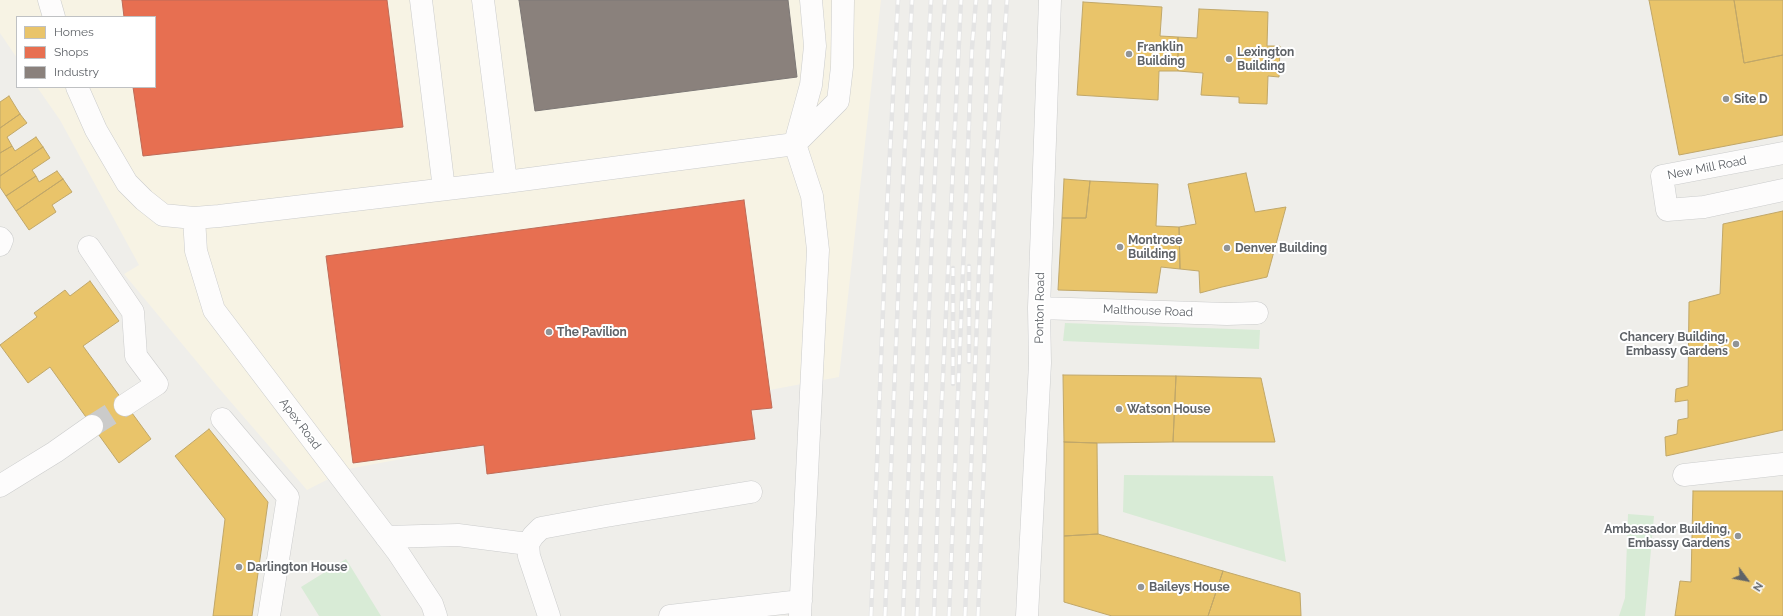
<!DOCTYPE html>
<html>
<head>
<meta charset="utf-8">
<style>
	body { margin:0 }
	#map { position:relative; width:1783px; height:616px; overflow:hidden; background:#efeeea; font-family:Raleway,sans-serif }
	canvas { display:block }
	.legend { position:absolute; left:16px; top:16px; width:140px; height:72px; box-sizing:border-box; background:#fff; border:1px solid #bfc1c3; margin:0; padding:5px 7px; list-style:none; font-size:12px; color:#5f6368 }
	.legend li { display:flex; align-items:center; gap:8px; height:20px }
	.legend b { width:20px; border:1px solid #bfc1c3 }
	.north { position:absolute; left:1727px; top:560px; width:40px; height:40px; -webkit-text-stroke:3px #fff; paint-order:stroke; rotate:122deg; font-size:11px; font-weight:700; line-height:16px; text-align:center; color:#5f6368 }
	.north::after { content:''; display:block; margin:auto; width:14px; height:18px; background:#5f6368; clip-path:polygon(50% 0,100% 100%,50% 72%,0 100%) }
</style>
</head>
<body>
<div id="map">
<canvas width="1783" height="616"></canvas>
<ul class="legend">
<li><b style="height:11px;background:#e9c46a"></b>Homes</li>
<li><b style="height:11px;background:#e76f51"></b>Shops</li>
<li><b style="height:11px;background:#8a817c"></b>Industry</li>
</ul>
<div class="north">N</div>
</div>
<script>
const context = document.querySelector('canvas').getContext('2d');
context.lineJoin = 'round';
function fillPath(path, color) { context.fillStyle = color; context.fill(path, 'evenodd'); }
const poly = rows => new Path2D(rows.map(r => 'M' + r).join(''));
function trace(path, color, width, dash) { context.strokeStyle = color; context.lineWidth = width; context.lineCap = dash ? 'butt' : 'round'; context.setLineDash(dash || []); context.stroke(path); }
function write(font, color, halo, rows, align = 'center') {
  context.font = font + ' Raleway,sans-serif'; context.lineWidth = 4; context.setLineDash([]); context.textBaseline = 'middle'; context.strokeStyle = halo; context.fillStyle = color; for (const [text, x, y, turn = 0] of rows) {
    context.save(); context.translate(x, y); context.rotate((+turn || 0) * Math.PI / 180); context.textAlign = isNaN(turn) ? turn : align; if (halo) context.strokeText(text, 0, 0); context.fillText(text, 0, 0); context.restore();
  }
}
fillPath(poly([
	[0,0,881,0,839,377,348,469,307,490,217,386,124,274,139,265,60,120,37,87,155,87,155,17,17,17,17,58,0,33]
]), '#f7f3e4');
fillPath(poly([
	[1065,323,1260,330,1259,349,1063,341],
	[1124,475,1273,476,1286,562,1123,512],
	[1628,514,1654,516,1645,616,1619,616,1625,598],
	[346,559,381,616,319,616,301,587]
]), '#d8ebd6');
const homes = poly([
	[1649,0,1734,0,1744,63,1783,55,1783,135,1679,155,1649,0],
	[1734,0,1783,0,1783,55,1744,63,1734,0],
	[1083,2,1162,7,1160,36,1178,37,1178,71,1159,71,1158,100,1077,95,1083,2],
	[1199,9,1268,12,1267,46,1280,46,1279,77,1268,76,1267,104,1239,103,1239,97,1201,95,1203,73,1178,71,1178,37,1197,38,1199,9],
	[9,96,20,114,0,128,0,102,9,96],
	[20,114,27,123,7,137,12,146,0,153,0,128,20,114],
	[36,137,43,147,0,176,0,153,12,146,15,151,36,137],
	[43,147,50,158,32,170,36,176,6,196,0,187,0,176,43,147],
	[57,171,63,179,16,211,6,196,36,176,39,182,57,171],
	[1246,173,1255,212,1286,207,1267,277,1222,287,1200,293,1199,271,1180,269,1179,227,1196,224,1188,184,1246,173],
	[63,179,72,192,52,205,56,212,29,230,16,211,63,179],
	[1064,179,1090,181,1086,218,1062,218,1064,179],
	[1090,181,1158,184,1156,226,1179,227,1180,269,1161,267,1157,293,1058,290,1062,218,1086,218,1090,181],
	[1783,211,1783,430,1666,456,1665,437,1677,434,1678,420,1688,418,1688,400,1675,402,1676,389,1688,386,1689,302,1720,294,1723,224,1783,211],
	[90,281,119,321,83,346,151,439,119,463,50,367,28,383,0,345,37,317,34,313,65,290,70,296,90,281],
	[1063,375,1176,376,1173,442,1097,443,1064,442,1063,375],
	[1176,376,1261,378,1275,442,1173,442,1176,376],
	[209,429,268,502,252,616,213,616,225,519,175,456,209,429],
	[1064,442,1097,443,1098,534,1064,536,1064,442],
	[1693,491,1783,491,1783,616,1675,616,1680,581,1691,582,1693,491],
	[1098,534,1223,571,1208,616,1112,616,1064,602,1064,536,1098,534],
	[1223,571,1300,593,1301,616,1208,616,1223,571]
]);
fillPath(homes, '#e9c46a');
trace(homes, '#c0a769', 1);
const shops = poly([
	[122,0,387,0,403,127,143,156,133,87,155,87,155,17,124,17,122,0],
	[744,200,772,408,751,410,755,439,487,474,484,445,353,463,326,256,744,200]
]);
fillPath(shops, '#e76f51');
trace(shops, '#be6b58', 1);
const industry = poly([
	[519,0,788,0,797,77,535,111,519,0]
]);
fillPath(industry, '#8a817c');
trace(industry, '#7d7876', 1);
trace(poly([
	[92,426,125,405]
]), '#cbcbca', 22, [22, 11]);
const minor = poly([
	[49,0,54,17],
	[421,0,444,189],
	[483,0,506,182],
	[77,87,96,130,127,183,144,200,163,215,194,218,219,216,506,182,795,144,838,101,842,67,843,0],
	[795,143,811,85,815,46,811,0],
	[795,144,812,196,818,250,800,616],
	[1783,153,1662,176,1667,210,1704,207,1783,190],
	[194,218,196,251,214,310,397,551,432,604,436,616],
	[0,238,2,240,0,245],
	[89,247,133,312,136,356,157,384,125,405],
	[1039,308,1227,314,1257,313],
	[222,419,288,497,269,616],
	[1684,475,1783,464],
	[0,486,55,452,92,426],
	[386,537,458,535,528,544],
	[549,616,529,556,528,544,533,536,541,528,606,516,751,492],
	[670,616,801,601],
	[1027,616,1040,363,1039,308,1050,0]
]);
trace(minor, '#cbcccc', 23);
trace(minor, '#fdfcfc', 22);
const rail = poly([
	[969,362,969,266],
	[953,384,953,268],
	[871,616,887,208,898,0],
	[885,616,900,247,912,0],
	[903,616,916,283,931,0],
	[917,616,932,235,940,68,945,0],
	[934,616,940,439,961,0],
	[949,616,972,48,976,0],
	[965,616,990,0],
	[978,616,996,163,1007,0]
]);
trace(rail, '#e4e4e4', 4.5);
trace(rail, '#fff', 3, [9]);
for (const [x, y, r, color] of [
	[1129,54,4,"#919496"],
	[1229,59,4,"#919496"],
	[1726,99,4,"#919496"],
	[1120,247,4,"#919496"],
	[1227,248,4,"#919496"],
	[549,332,4,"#919496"],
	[1736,344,4,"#919496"],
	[1119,409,4,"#919496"],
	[1738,536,4,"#919496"],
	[239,567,4,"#919496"],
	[1141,587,4,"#919496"]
]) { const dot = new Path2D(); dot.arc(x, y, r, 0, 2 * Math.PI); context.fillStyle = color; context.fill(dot); trace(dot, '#fff', 1.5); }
write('bold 12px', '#5f6368', '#fff', [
	["Franklin",1137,47],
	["Building",1137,61],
	["Lexington",1237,52],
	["Building",1237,66],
	["Site D",1734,99],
	["Montrose",1128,240],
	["Building",1128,254],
	["Denver Building",1235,248],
	["The Pavilion",557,332],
	["Chancery Building,",1728,337,"right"],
	["Embassy Gardens",1728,351,"right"],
	["Watson House",1127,409],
	["Ambassador Building,",1730,529,"right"],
	["Embassy Gardens",1730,543,"right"],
	["Darlington House",247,567],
	["Baileys House",1149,587]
], 'left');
write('12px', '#5f6368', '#fff', [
	["New Mill Road",1707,168,-11],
	["Ponton Road",1040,308,-89],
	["Malthouse Road",1148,311,2],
	["Apex Road",300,424,53]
]);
</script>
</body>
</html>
